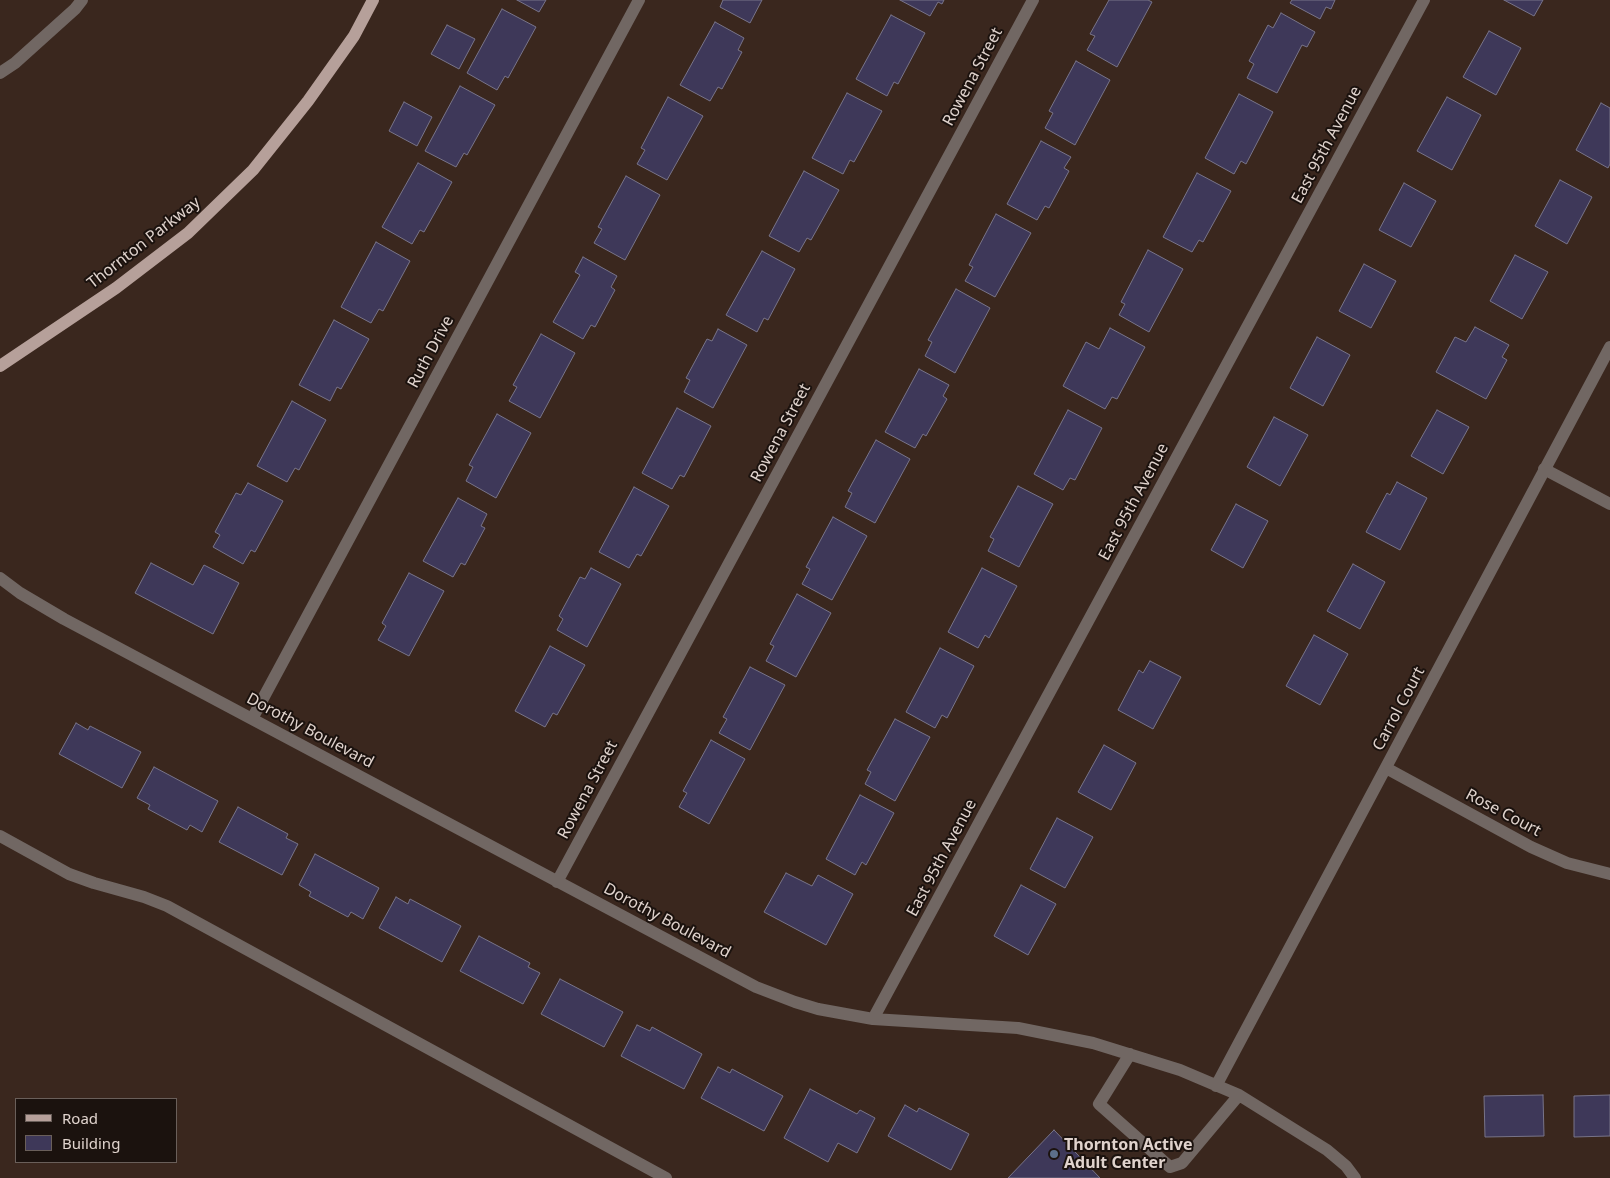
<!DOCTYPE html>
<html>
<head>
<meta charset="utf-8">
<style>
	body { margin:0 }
	#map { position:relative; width:1610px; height:1178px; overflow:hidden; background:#3a271e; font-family:"Noto Sans",sans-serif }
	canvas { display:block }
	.legend { position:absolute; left:15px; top:1098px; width:162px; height:65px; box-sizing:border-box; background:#1b120e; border:1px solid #6a5f5a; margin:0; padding:6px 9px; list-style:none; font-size:15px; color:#e0d3cd }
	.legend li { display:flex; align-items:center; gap:10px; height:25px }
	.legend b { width:25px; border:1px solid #6a5f5a }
</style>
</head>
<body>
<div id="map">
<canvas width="1610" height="1178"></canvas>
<ul class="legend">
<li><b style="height:6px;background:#b6a09a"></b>Road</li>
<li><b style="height:14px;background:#3e3859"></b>Building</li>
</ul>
</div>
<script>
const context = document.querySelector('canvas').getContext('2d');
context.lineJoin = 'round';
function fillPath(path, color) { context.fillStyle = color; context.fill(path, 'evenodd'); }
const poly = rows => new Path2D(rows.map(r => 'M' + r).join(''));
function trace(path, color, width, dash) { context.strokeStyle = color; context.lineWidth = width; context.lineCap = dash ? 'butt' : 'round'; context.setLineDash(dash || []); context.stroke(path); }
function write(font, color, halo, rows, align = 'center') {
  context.font = font + ' "Noto Sans",sans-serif'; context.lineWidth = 4; context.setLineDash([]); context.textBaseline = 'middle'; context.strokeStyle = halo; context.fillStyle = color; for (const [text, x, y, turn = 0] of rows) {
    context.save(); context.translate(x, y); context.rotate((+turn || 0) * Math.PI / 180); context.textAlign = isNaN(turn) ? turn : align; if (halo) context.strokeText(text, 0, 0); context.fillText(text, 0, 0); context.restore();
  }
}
const building = poly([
	[517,0,546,0,539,12,517,0],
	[723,0,762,0,750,23,720,7,723,0],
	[900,0,944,0,942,4,938,2,930,16,900,0],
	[1109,0,1148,0,1152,2,1117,67,1087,50,1095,36,1090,34,1109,0],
	[1292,0,1335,0,1331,9,1326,7,1320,19,1290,3,1292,0],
	[1504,0,1543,0,1534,16,1504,0],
	[502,9,536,27,508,78,505,76,497,90,467,73,502,9],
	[1281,13,1315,32,1307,47,1302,45,1277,93,1247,78,1254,64,1249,61,1268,25,1273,28,1281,13],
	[891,15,925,33,898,84,894,82,887,96,856,79,891,15],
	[715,22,744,38,738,50,742,52,722,89,718,87,710,101,680,85,715,22],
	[447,25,475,39,459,69,431,54,447,25],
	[1489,31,1521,48,1496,95,1463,77,1489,31],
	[1076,61,1110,80,1075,145,1045,128,1053,113,1049,111,1076,61],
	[460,86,495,105,467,155,464,153,456,167,425,151,460,86],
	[847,93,882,111,854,162,850,160,843,174,812,158,847,93],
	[1239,94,1273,112,1246,164,1241,161,1234,174,1205,158,1239,94],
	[668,97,703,116,667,180,637,164,645,150,641,148,668,97],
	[1447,97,1481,115,1452,170,1417,151,1447,97],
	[404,102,432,117,417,146,389,131,404,102],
	[1601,103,1610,108,1610,164,1608,168,1576,150,1601,103],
	[1041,141,1071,157,1064,168,1069,171,1049,208,1045,206,1037,220,1007,204,1041,141],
	[418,163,452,182,424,232,420,230,412,244,382,227,418,163],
	[804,171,839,190,811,240,807,238,799,252,769,236,804,171],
	[1197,173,1231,191,1203,242,1199,240,1192,252,1163,237,1197,173],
	[626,176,660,195,625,260,594,243,602,229,598,227,626,176],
	[1560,180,1592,197,1567,244,1535,226,1560,180],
	[1404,183,1436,201,1411,247,1379,230,1404,183],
	[996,214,1031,233,995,297,965,281,973,267,969,265,996,214],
	[376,242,410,261,383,311,379,309,371,323,341,307,376,242],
	[1148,250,1183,269,1149,332,1119,315,1125,304,1121,302,1148,250],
	[762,251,795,269,768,320,764,318,757,332,726,315,762,251],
	[1515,255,1548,272,1522,319,1490,301,1515,255],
	[583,257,617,276,611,287,615,290,595,327,591,325,583,339,553,322,580,275,575,272,583,257],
	[1364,264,1396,281,1371,328,1339,311,1364,264],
	[956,289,990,308,955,373,925,356,932,342,928,340,956,289],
	[334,320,369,339,341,389,337,387,330,401,299,385,334,320],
	[1475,327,1509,345,1502,357,1507,360,1486,399,1436,372,1455,337,1466,342,1475,327],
	[1110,328,1145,347,1117,399,1112,397,1105,409,1063,386,1086,342,1099,349,1110,328],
	[718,329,747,345,713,408,684,392,690,380,686,378,707,339,712,341,718,329],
	[541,334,575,353,540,418,509,401,517,387,513,385,541,334],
	[1317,337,1350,355,1323,406,1290,388,1317,337],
	[919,369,949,385,943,396,947,399,926,436,923,434,915,448,885,432,919,369],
	[292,401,326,420,299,470,295,468,287,482,257,466,292,401],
	[677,408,711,426,684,477,680,475,672,489,642,473,677,408],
	[1068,410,1102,428,1075,480,1070,478,1063,490,1034,474,1068,410],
	[1437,410,1469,427,1443,474,1411,456,1437,410],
	[497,414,531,433,496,498,466,481,473,467,469,465,497,414],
	[1274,417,1308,435,1280,486,1247,467,1274,417],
	[876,440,910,459,875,523,845,507,852,493,848,491,876,440],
	[1397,482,1427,498,1400,550,1366,532,1387,493,1390,495,1397,482],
	[248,483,283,501,255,552,251,550,243,564,213,547,220,535,215,532,236,493,241,495,248,483],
	[1018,486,1053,504,1019,567,988,551,994,539,990,537,1018,486],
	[634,487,669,506,641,556,637,554,629,568,599,552,634,487],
	[458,498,487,514,481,526,485,528,465,565,461,563,453,577,423,561,458,498],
	[1236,504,1268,521,1243,568,1211,550,1236,504],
	[833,517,867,536,832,600,802,584,810,569,806,567,833,517],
	[151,563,193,585,204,565,239,583,213,634,135,593,151,563],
	[1353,564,1385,582,1360,629,1327,611,1353,564],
	[591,568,621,584,587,647,557,630,563,619,559,616,580,577,585,579,591,568],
	[982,568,1017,586,989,638,985,635,978,648,948,632,982,568],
	[409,573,444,591,409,656,378,640,386,626,382,623,409,573],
	[797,594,831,613,796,677,766,661,774,646,770,644,797,594],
	[1314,635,1348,654,1320,705,1286,686,1314,635],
	[550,646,585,665,557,715,553,713,545,727,515,711,550,646],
	[940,648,974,666,947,718,942,715,935,728,906,712,940,648],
	[1150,661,1181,677,1153,729,1118,710,1139,670,1143,673,1150,661],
	[750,667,785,685,750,750,719,733,727,719,723,717,750,667],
	[895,719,930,737,895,801,865,784,871,772,867,770,895,719],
	[76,723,88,730,90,726,141,752,122,788,59,754,76,723],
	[711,740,745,759,709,824,679,807,687,793,683,791,711,740],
	[1104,745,1136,763,1111,810,1078,792,1104,745],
	[154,767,218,801,202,832,190,825,187,830,148,809,150,805,137,798,154,767],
	[860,795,894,813,866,865,862,862,855,875,826,859,860,795],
	[238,807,288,834,286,838,298,844,282,875,219,842,238,807],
	[1057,818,1093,837,1065,888,1030,869,1057,818],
	[315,854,379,888,363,919,351,912,348,917,309,896,311,892,299,885,315,854],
	[786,873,812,886,818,875,853,894,826,945,764,912,786,873],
	[1021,885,1056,904,1028,955,994,936,1021,885],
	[396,897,408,904,410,899,461,926,442,962,379,928,396,897],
	[479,936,530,963,528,967,540,973,523,1004,460,971,479,936],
	[560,979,623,1012,604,1047,541,1014,560,979],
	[637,1025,650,1031,652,1027,702,1054,684,1089,621,1056,637,1025],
	[718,1067,730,1073,732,1069,783,1096,764,1131,701,1098,718,1067],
	[810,1089,857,1114,860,1110,875,1118,857,1153,838,1143,828,1162,784,1138,810,1089],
	[1543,1095,1544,1136,1485,1137,1484,1096,1543,1095],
	[1610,1095,1610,1136,1574,1137,1574,1096,1610,1095],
	[905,1105,917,1112,919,1108,969,1134,951,1170,888,1136,905,1105],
	[1054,1130,1100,1178,1008,1178,1054,1130]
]);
fillPath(building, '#3e3859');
trace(building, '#787489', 1);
trace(poly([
	[0,73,15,63,75,9,82,0],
	[1544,469,1610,504],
	[0,578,20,593,64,619,756,987,795,1002,818,1009,873,1019,1018,1028,1093,1043,1180,1070,1239,1095,1327,1150,1346,1166,1355,1178],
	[252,719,639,0],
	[1386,768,1531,847,1567,863,1610,874],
	[0,836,69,874,94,883,144,897,167,906,666,1178],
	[557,882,1033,0],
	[873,1019,1424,0],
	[1130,1054,1099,1104,1170,1167,1182,1163,1239,1095],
	[1216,1086,1610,347]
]), '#716763', 12);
trace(poly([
	[0,366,116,288,188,233,253,170,308,101,354,36,373,0]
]), '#b6a09a', 12);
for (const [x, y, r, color] of [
	[1054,1154,5,"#5c6f8a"]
]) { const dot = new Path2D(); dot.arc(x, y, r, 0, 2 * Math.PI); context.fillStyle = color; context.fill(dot); trace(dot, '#1b120e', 2); }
write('16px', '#e0d3cd', '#1b120e', [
	["Rowena Street",973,77,-62],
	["East 95th Avenue",1327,145,-62],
	["Thornton Parkway",144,243,-38],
	["Ruth Drive",431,352,-62],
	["Rowena Street",781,433,-62],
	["East 95th Avenue",1134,502,-62],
	["Carrol Court",1399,709,-62],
	["Dorothy Boulevard",310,731,28],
	["Rowena Street",588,790,-62],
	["Rose Court",1503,813,28],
	["East 95th Avenue",942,858,-62],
	["Dorothy Boulevard",667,921,28]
]);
write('bold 16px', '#e0d3cd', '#1b120e', [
	["Thornton Active",1064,1145],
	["Adult Center",1064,1163]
], 'left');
</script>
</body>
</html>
